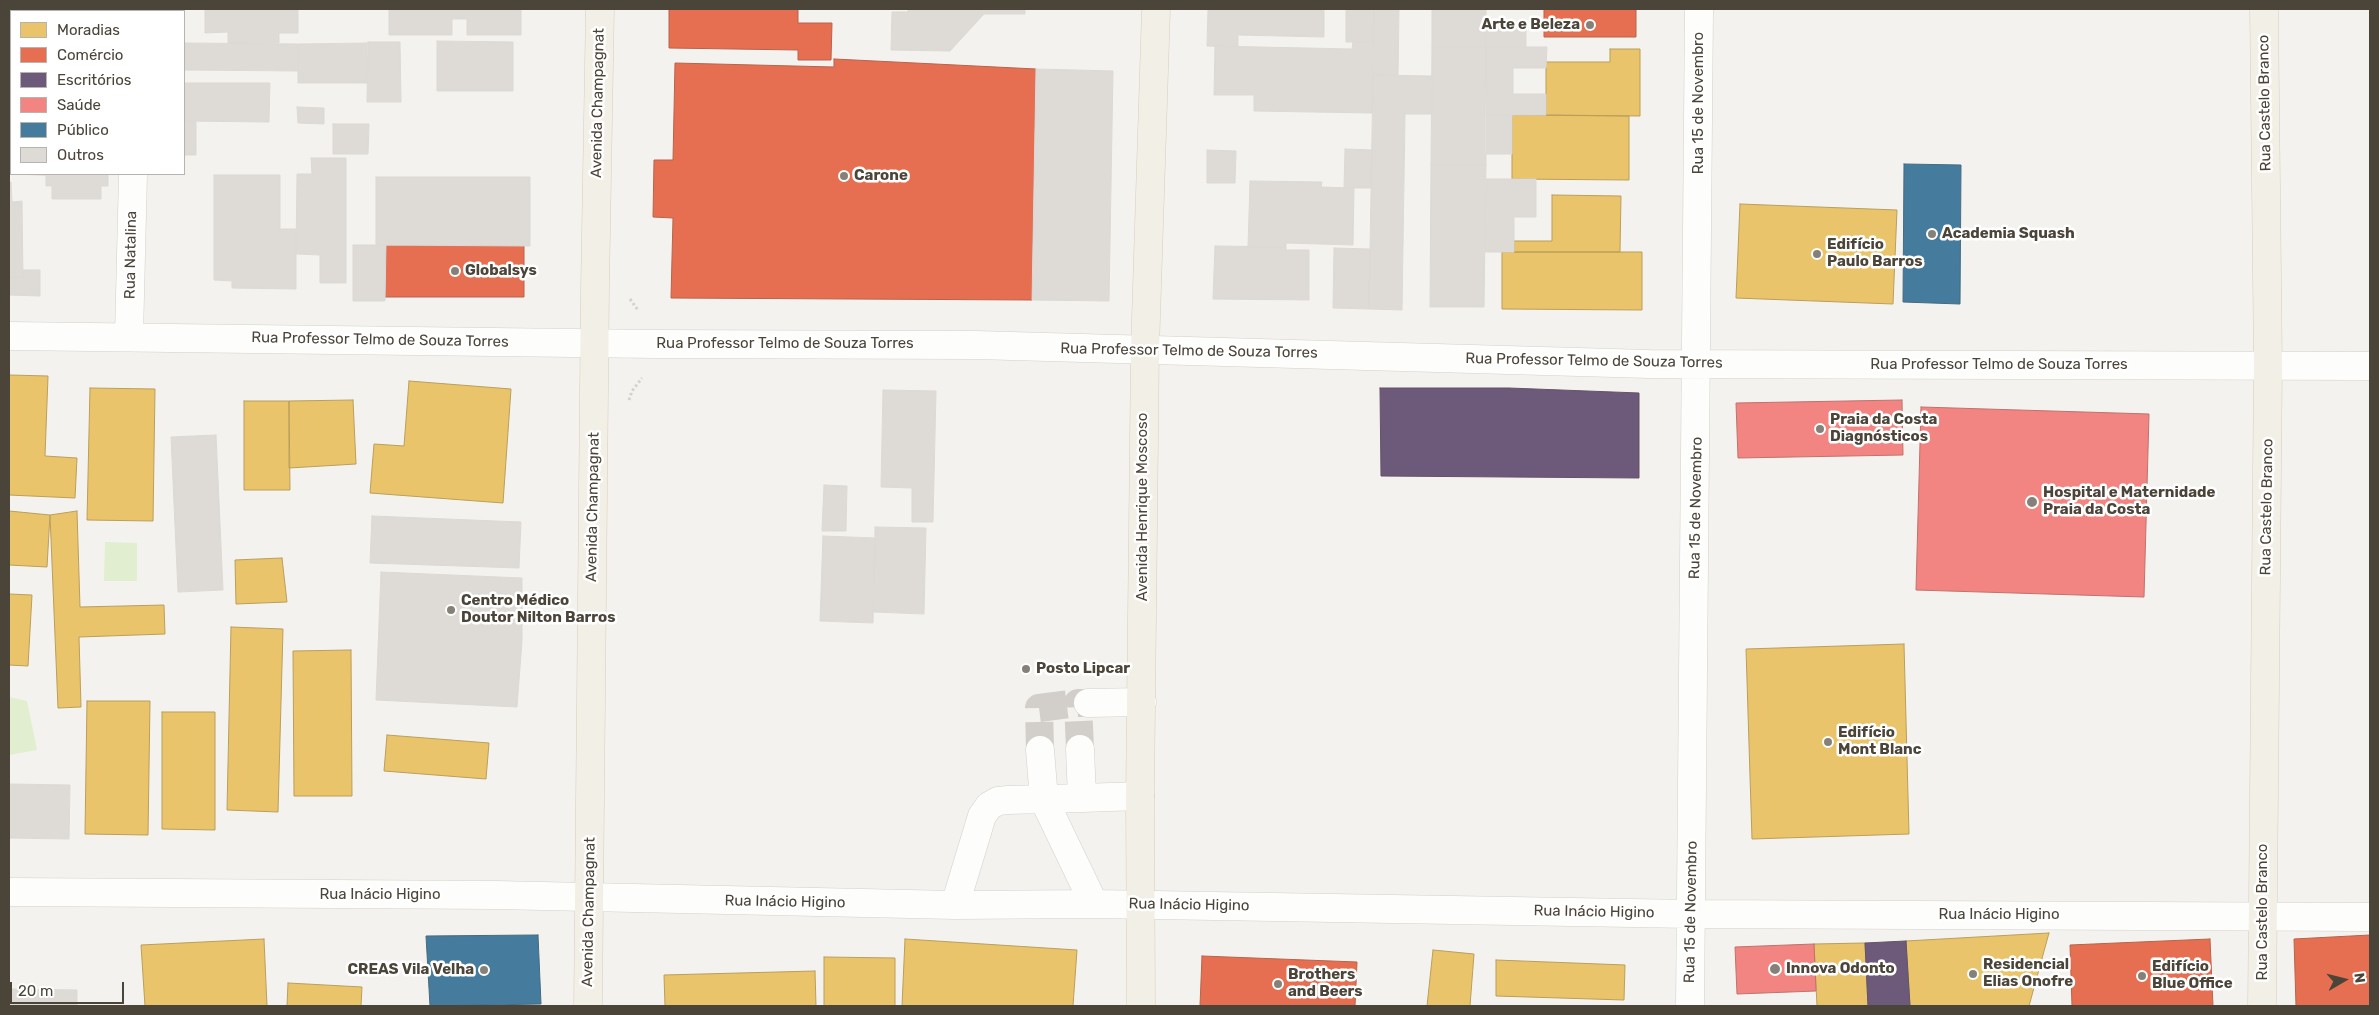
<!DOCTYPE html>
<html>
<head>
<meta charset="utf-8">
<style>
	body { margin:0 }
	#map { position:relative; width:2379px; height:1015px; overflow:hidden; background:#f4f2ee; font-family:Rubik,sans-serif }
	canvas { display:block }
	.frame { position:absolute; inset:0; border:10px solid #4b4439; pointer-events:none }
	.legend { position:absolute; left:10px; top:10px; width:175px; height:165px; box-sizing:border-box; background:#fff; border:1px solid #b7b4b0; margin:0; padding:6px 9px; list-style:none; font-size:15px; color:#4b4439 }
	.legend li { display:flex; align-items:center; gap:10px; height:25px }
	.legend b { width:25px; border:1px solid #b7b4b0 }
	.north { position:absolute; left:2319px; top:955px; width:50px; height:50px; -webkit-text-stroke:4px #fff; paint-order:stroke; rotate:82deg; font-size:14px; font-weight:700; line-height:20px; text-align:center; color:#4b4439 }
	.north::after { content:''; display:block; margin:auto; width:18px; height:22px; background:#4b4439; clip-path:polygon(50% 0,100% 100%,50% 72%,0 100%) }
	.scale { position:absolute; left:10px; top:982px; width:114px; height:22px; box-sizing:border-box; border:2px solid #4b4439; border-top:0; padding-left:6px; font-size:15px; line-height:18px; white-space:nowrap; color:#4b4439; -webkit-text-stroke:4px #fff; paint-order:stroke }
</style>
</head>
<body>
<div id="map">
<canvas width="2379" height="1015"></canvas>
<div class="frame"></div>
<ul class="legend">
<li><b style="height:14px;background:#e9c46a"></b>Moradias</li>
<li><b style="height:14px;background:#e76f51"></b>Comércio</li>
<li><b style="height:14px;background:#6d597a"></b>Escritórios</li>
<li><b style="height:14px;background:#f28482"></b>Saúde</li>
<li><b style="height:14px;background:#457b9d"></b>Público</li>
<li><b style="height:14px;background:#dedbd6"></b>Outros</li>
</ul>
<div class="north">N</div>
<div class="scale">20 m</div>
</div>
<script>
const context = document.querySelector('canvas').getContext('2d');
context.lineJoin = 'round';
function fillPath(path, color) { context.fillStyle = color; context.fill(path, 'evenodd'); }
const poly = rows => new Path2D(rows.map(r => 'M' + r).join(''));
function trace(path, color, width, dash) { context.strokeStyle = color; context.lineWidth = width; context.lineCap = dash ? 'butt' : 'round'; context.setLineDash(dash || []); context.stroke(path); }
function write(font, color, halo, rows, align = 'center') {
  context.font = font + ' Rubik,sans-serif'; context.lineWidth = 5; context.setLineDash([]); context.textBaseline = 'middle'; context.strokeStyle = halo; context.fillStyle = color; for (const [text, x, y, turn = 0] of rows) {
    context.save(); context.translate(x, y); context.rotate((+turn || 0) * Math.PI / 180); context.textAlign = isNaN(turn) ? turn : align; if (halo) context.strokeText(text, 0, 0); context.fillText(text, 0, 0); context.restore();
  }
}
fillPath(poly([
	[105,542,137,543,137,581,104,581],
	[9,697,27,701,37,750,9,755]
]), '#e1eecf');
const homes = poly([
	[1610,49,1640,49,1640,116,1546,115,1546,62,1610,62,1610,49],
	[1512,115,1629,116,1629,180,1512,179,1512,115],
	[1552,195,1621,196,1620,252,1514,252,1514,241,1552,241,1552,195],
	[1740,204,1897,210,1893,304,1736,298,1740,204],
	[1502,252,1642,252,1642,310,1502,309,1502,252],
	[9,375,48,376,45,456,77,458,75,498,9,495,9,375],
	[409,381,511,389,503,503,370,493,374,444,404,446,409,381],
	[90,388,155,389,153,521,87,520,90,388],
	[353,400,356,464,289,468,289,401,353,400],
	[244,401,289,401,290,490,244,490,244,401],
	[9,511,50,515,47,567,9,565,9,511],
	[77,511,80,607,164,605,165,634,79,637,81,707,58,708,50,515,77,511],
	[282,558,287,602,236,604,235,560,282,558],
	[9,594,32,595,28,666,9,665,9,594],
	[231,627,283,629,278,812,227,810,231,627],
	[1904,644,1909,834,1752,839,1746,649,1904,644],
	[351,650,352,796,294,796,293,651,351,650],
	[87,701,150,701,148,835,85,834,87,701],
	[162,712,215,712,215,830,162,829,162,712],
	[387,735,489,743,486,779,384,771,387,735],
	[2049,933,2029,1006,1910,1006,1906,941,2049,933],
	[264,939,267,1006,145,1006,141,945,264,939],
	[905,939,1077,950,1073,1006,902,1006,905,939],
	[1865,943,1868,1006,1817,1006,1814,944,1865,943],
	[1433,950,1474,954,1470,1006,1427,1006,1433,950],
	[824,957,895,958,895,1006,824,1006,824,957],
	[1496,960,1625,965,1624,1000,1496,996,1496,960],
	[815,971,816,1006,665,1006,664,975,815,971],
	[288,983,362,987,361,1006,287,1006,288,983]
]);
fillPath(homes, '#e9c46a');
trace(homes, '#ba9e5b', 1);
const shops = poly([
	[669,9,798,9,798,23,832,23,831,60,798,60,798,50,669,48,669,9],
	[1544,9,1636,9,1636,37,1544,37,1544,9],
	[834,59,1036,69,1032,300,671,298,673,218,653,217,654,160,673,160,675,63,834,67,834,59],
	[386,245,524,245,524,297,385,297,386,245],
	[2370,935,2370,1006,2296,1006,2294,939,2370,935],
	[2210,939,2213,1006,2072,1006,2070,945,2210,939],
	[1202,956,1357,962,1355,1006,1200,1006,1202,956]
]);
fillPath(shops, '#e76f51');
trace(shops, '#b8624a', 1);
const offices = poly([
	[1380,388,1509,388,1639,393,1639,478,1381,476,1380,388],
	[1906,941,1910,1006,1868,1006,1865,943,1906,941]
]);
fillPath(offices, '#6d597a');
trace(offices, '#635366', 1);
const health = poly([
	[1902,400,1903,455,1738,458,1736,403,1902,400],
	[1921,407,2149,414,2144,597,1916,590,1921,407],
	[1814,944,1816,991,1737,994,1735,947,1814,944]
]);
fillPath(health, '#f28482');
trace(health, '#c0716c', 1);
const public = poly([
	[1904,164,1961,165,1960,304,1903,302,1904,164],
	[538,935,541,1004,430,1006,426,936,538,935]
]);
fillPath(public, '#457b9d');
trace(public, '#476a7f', 1);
const building = poly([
	[9,9,12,9,11,42,9,42,9,9],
	[25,9,93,9,93,11,25,11,25,9],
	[205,9,298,9,298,33,279,33,279,43,228,43,228,32,205,33,205,9],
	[389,9,521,9,521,35,467,35,467,19,452,19,452,35,389,35,389,9],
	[908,9,1025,9,1025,14,984,14,950,51,891,50,892,12,908,12,908,9],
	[1208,9,1324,9,1324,37,1238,35,1238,47,1207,46,1208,9],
	[1346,9,1374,9,1373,42,1346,42,1346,9],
	[1374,9,1399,9,1398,76,1373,75,1374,9],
	[1432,9,1486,9,1486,47,1432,47,1432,9],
	[1486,23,1526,24,1526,47,1486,47,1486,23],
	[437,41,513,42,513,91,437,91,437,41],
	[368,42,400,42,401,102,367,102,368,42],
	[1353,42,1373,42,1372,113,1254,111,1254,95,1214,95,1215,46,1352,49,1353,42],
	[184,43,298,44,298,71,184,70,184,43],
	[367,43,367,83,298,83,298,44,367,43],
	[1432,47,1486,47,1486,165,1431,165,1432,47],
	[1486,47,1547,47,1546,68,1513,68,1513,94,1546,94,1546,115,1485,115,1486,47],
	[1036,69,1113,71,1109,301,1032,300,1036,69],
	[1373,75,1432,76,1432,114,1405,114,1402,310,1369,309,1373,75],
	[184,83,270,83,269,122,184,121,184,83],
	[297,107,324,108,324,124,298,123,297,107],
	[1485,115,1512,115,1512,154,1485,154,1485,115],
	[184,121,196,122,196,155,184,155,184,121],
	[9,122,11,122,11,174,46,175,9,174,9,122],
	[333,124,369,124,368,154,333,154,333,124],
	[1345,149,1372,150,1371,188,1344,188,1345,149],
	[1207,150,1236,151,1235,183,1207,183,1207,150],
	[311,158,346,158,346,283,320,283,320,255,296,254,297,174,312,174,311,158],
	[1431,165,1486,165,1484,307,1430,307,1431,165],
	[46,174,108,174,108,186,101,186,101,199,52,199,52,186,46,186,46,174],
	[214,175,280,175,280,229,296,229,296,289,232,288,232,281,214,280,214,175],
	[376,177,530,177,530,246,376,245,376,177],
	[1485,179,1536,179,1536,217,1514,217,1514,252,1485,252,1485,179],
	[1250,181,1322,182,1321,187,1354,188,1353,245,1286,243,1286,247,1248,247,1250,181],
	[9,182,11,182,12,202,22,201,23,277,9,277,9,182],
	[353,245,386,245,385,301,353,301,353,245],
	[1215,246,1286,247,1286,250,1309,250,1309,300,1213,299,1215,246],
	[1334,248,1370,249,1369,309,1333,308,1334,248],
	[22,270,40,270,40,296,9,295,9,277,23,277,22,270],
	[883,390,936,391,933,522,912,522,912,488,881,487,883,390],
	[216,435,223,590,178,592,171,437,216,435],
	[824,485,847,486,846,531,822,531,824,485],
	[372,516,521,522,519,568,370,563,372,516],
	[875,527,926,528,924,614,874,612,875,527],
	[823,536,875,538,873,623,820,621,823,536],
	[381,572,522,578,522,641,517,707,376,700,381,572],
	[9,784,70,785,69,839,9,838,9,784],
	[9,989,77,990,77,1006,9,1006,9,989]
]);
fillPath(building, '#dedbd6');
trace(building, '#dcd9d4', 1);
trace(poly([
	[1080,749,1078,703,1088,703],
	[1040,750,1039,708,1078,703]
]), '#d2cfca', 28, [28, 14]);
const minor = poly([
	[137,11,137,9],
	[9,336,655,344,976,345,1649,364,2370,366],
	[129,336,133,174],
	[1088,703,1142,702],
	[1080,749,1082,798,1140,796],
	[1040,750,1044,800,1094,904],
	[9,892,496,895,955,905,1094,904,1691,914,2370,917],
	[955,905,982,816,989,806,998,801,1008,800,1082,798],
	[1690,1006,1699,9]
]);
const major = poly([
	[588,1006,595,288,600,9],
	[1141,1006,1140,796,1145,349,1156,9],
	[2262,1006,2268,365,2264,9]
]);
trace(minor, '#d2d0cb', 29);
trace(major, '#d6cebb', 29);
trace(poly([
	[630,299,638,310],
	[629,400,632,391,642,378]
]), '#d3d2cc', 3, [2.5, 2.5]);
trace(minor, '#fdfdfc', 28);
trace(major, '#f2efe6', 28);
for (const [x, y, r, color] of [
	[1590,25,5,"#868178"],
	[844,176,5,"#868178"],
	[1932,234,5,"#868178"],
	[1817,254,5,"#868178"],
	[455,271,5,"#868178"],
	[1820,429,5,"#868178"],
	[2032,502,6,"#868178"],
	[451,610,5,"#868178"],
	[1026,669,5,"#868178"],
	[1828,742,5,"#868178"],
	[1775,969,6,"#868178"],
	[484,970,5,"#868178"],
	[1973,974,5,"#868178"],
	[2142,976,5,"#868178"],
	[1278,984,5,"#868178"]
]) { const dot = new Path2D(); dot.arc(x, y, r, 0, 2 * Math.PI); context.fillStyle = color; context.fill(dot); trace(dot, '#fff', 2); }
write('bold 15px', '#4b4439', '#fff', [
	["Arte e Beleza",1580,25,"right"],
	["Carone",854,176],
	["Academia Squash",1942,234],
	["Edifício",1827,245],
	["Paulo Barros",1827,262],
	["Globalsys",465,271],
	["Praia da Costa",1830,420],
	["Diagnósticos",1830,437],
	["Hospital e Maternidade",2043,493],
	["Praia da Costa",2043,510],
	["Centro Médico",461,601],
	["Doutor Nilton Barros",461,618],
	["Posto Lipcar",1036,669],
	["Edifício",1838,733],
	["Mont Blanc",1838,750],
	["Residencial",1983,965],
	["Elias Onofre",1983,982],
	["Edifício",2152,967],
	["Blue Office",2152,984],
	["Innova Odonto",1786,969],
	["CREAS Vila Velha",474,970,"right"],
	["Brothers",1288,975],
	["and Beers",1288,992]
], 'left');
write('15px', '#4b4439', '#fff', [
	["Avenida Champagnat",598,103,-89],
	["Rua 15 de Novembro",1699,103,-90],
	["Rua Castelo Branco",2265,103,-91],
	["Rua Natalina",131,255,-89],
	["Rua Professor Telmo de Souza Torres",380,340,1],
	["Rua Professor Telmo de Souza Torres",785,344],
	["Rua Professor Telmo de Souza Torres",1189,351,1],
	["Rua Professor Telmo de Souza Torres",1594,361,1],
	["Rua Professor Telmo de Souza Torres",1999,365],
	["Avenida Champagnat",593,507,-89],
	["Avenida Henrique Moscoso",1143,507,-90],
	["Rua Castelo Branco",2267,507,-89],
	["Rua 15 de Novembro",1696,508,-89],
	["Rua Inácio Higino",380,895],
	["Rua Inácio Higino",785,902,1],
	["Rua Inácio Higino",1189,905,1],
	["Avenida Champagnat",589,912,-89],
	["Rua Inácio Higino",1594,912,1],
	["Rua 15 de Novembro",1691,912,-89],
	["Rua Castelo Branco",2263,912,-90],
	["Rua Inácio Higino",1999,915]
]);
</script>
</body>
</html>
